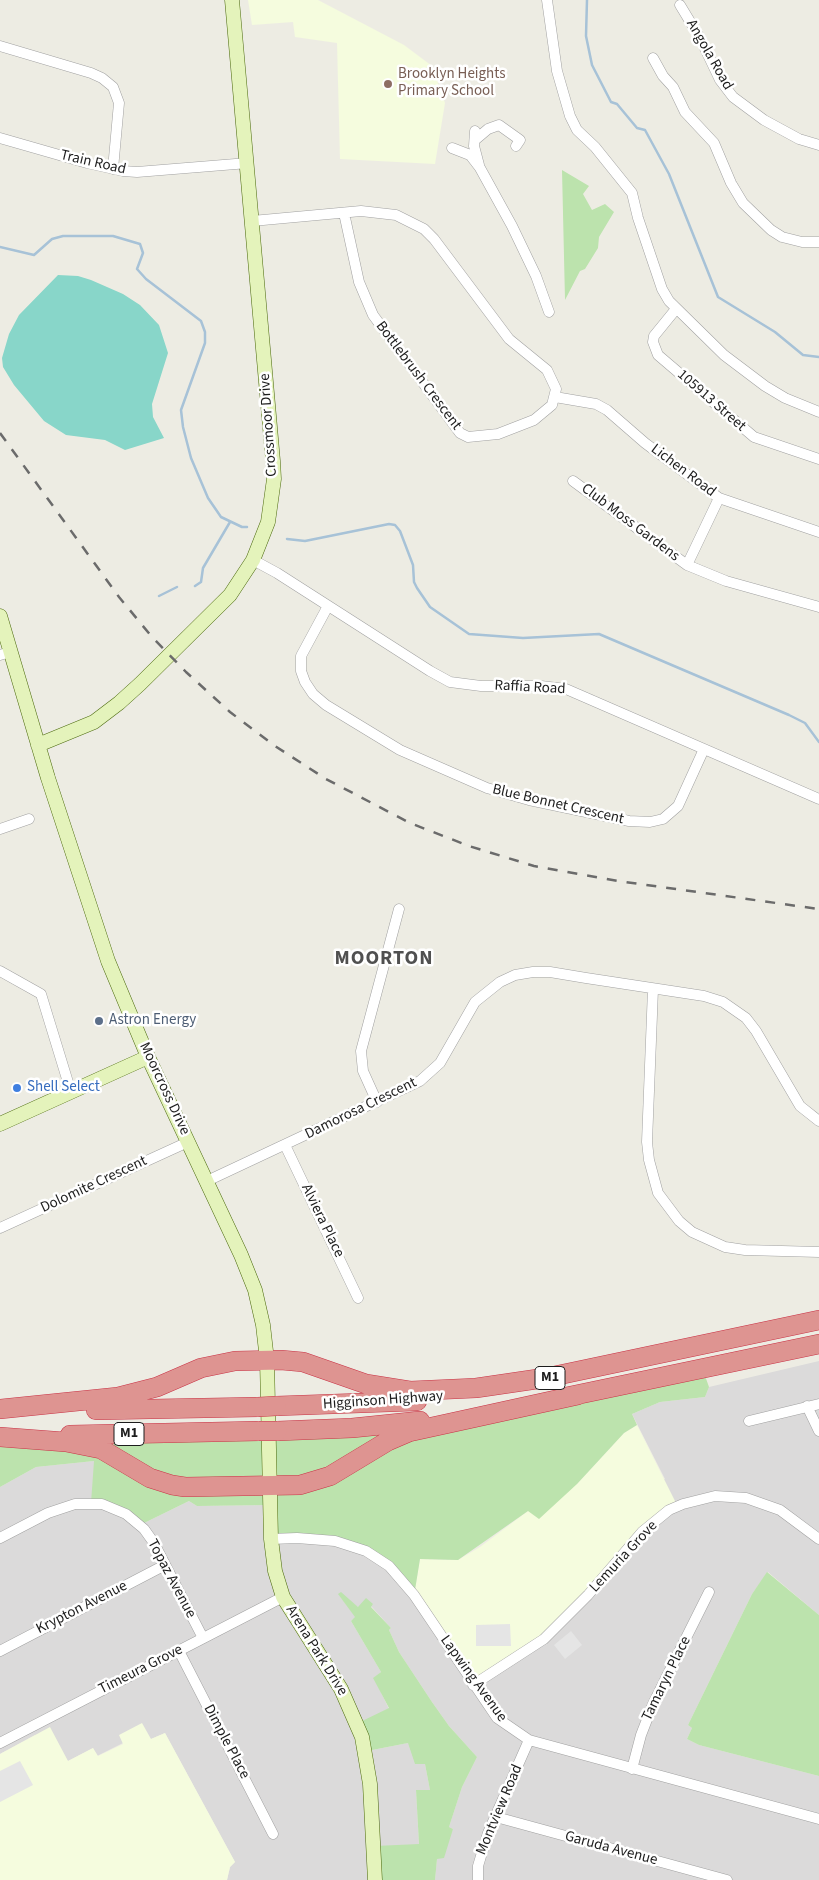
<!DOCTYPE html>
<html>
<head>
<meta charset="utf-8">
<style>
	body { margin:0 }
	canvas { display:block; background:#edece3 }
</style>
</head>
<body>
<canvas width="819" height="1880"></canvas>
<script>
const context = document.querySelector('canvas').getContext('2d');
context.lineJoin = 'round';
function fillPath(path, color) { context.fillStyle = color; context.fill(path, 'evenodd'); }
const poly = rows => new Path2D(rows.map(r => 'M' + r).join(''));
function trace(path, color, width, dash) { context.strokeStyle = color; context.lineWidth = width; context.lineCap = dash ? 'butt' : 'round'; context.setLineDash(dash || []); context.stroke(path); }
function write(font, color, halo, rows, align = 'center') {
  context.font = font + ' "Source Sans 3",sans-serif'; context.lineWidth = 5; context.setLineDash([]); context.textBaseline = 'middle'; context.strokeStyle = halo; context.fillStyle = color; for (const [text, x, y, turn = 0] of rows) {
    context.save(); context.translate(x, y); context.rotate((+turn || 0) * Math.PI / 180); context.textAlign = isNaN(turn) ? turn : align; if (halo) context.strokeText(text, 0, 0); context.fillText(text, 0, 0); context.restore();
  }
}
fillPath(poly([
	[819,1361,819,1615,768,1572,752,1594,688,1725,692,1728,687,1739,699,1745,819,1776,819,1880,435,1880,437,1859,453,1829,449,1827,462,1787,477,1757,449,1726,432,1702,399,1652,389,1630,391,1628,371,1606,373,1604,358,1607,339,1595,356,1617,351,1621,381,1672,374,1678,389,1709,367,1751,408,1743,425,1764,430,1790,416,1790,419,1844,377,1880,227,1880,230,1867,235,1862,165,1733,151,1739,123,1743,97,1756,93,1748,68,1761,35,1735,0,1754,0,1487,36,1467,94,1461,140,1525,189,1501,197,1506,271,1505,299,1539,366,1552,414,1596,665,1479,632,1414,660,1402,705,1397,709,1387]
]), '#dbdada');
fillPath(poly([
	[248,0,318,0,404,45,432,66,445,103,435,164,340,159,337,43,295,37,293,22,252,25],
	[637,1425,678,1507,656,1521,568,1619,473,1686,414,1596,420,1559,458,1560,480,1547,528,1511,577,1484,624,1433],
	[142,1723,151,1739,165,1733,235,1862,230,1867,227,1880,0,1880,0,1754,50,1727,68,1761,93,1748,98,1756,123,1744,119,1735]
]), '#f5fcde');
fillPath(poly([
	[562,170,589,186,583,194,592,210,605,204,614,212,599,237,598,248,585,269,580,271,565,300],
	[703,1370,709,1387,705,1397,660,1402,632,1414,637,1425,624,1433,577,1484,539,1519,528,1511,458,1560,420,1559,414,1596,402,1580,351,1545,271,1539,271,1505,197,1506,189,1501,140,1525,91,1503,94,1461,36,1467,0,1487,0,1437,405,1424],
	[767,1572,819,1615,819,1776,699,1745,687,1739,692,1728,688,1725,752,1594],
	[341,1592,358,1607,366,1598,373,1604,371,1607,391,1628,389,1630,399,1652,432,1702,449,1726,477,1757,462,1787,449,1827,453,1829,444,1858,437,1859,435,1880,377,1880,375,1846,419,1844,416,1790,430,1790,425,1764,415,1764,408,1743,367,1751,358,1723,389,1708,373,1678,381,1672,351,1621,355,1617,338,1594]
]), '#bce3ad');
fillPath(poly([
	[58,275,78,276,91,280,123,294,140,305,159,325,168,353,152,404,153,417,164,438,125,450,105,440,66,435,44,421,14,385,3,367,2,358,9,334,19,315]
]), '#88d6c9');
fillPath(poly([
	[510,1624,511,1646,476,1646,476,1625],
	[571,1631,582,1645,565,1659,554,1645],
	[20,1761,33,1785,0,1802,0,1771]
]), '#e5e5e5');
trace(poly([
	[587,0,586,36,592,65,611,102,617,104,637,128,645,130,669,174,718,297,775,332,803,355,819,357],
	[0,247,34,255,52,239,63,236,113,236,140,244,143,253,137,269,146,279,201,321,205,332,205,343,181,410,183,427,191,458,208,498,221,517,242,527,247,527],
	[287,539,305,541,389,524,395,525,400,531,413,565,414,582,417,588,430,607,469,634,523,638,599,634,789,715,805,723,819,742],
	[195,586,201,582,203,568,230,522],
	[159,596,177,587]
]), '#a7c2d7', 2.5);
const street = poly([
	[547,0,557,71,570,116,577,130,595,147,632,193,638,218,662,289,669,301,724,355,765,386,785,398,819,412],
	[680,5,700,38,720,80,733,97,764,120,799,139,819,145],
	[0,46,91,73,102,78,113,87,119,103,113,169],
	[653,58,663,76,673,87,685,112,714,143,731,183,743,203,771,230,782,237,802,242,819,242],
	[475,131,474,146,479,165],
	[0,138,87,163,123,171,137,172,248,163],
	[475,140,488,129,499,125,520,140,516,146],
	[452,148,470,155,480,168,512,226,536,276,549,312],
	[252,221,361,211,396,215,424,229,434,239,509,339,547,370,556,389,552,405,534,420,498,434,468,437,460,433,373,315,359,282,344,213],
	[676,309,654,336,653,342,658,355,754,437,819,459],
	[555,397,596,404,607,410,645,443,719,498,819,532],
	[573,481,687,565,726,581,819,607],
	[253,560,277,573,430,671,450,682,481,686,541,686,566,689,819,799],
	[687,565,719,498],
	[328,606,301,656,301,671,305,682,313,694,326,705,400,750,487,788,529,800,629,821,650,822,663,819,678,806,704,749],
	[0,655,11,652],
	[0,829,29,819],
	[0,971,41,994,71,1092],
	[653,989,647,1142,649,1160,658,1193,679,1221,692,1232,725,1247,745,1250,819,1252],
	[377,1102,363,1071,361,1051,399,909],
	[285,1145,358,1298],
	[207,1181,420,1081,440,1063,475,1002,500,982,515,975,533,972,550,972,586,978,704,996,723,1002,746,1018,756,1031,800,1106,819,1121],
	[0,1228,188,1142],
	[807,1406,819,1431],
	[749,1421,819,1404],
	[0,1538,48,1513,75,1504,102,1504,126,1514,144,1529,154,1543,203,1638],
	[271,1539,297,1538,335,1541,366,1551,389,1566,414,1595,497,1718,529,1740,819,1819],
	[0,1651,165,1565],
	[179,1651,273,1834],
	[473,1685,544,1639,588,1595,642,1532,669,1510,683,1504,715,1496,746,1498,780,1510,819,1539],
	[0,1743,283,1597],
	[632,1769,641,1735,653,1704,709,1592],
	[496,1817,727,1880],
	[478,1880,478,1866,488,1833,529,1740]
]);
const secondary = poly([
	[0,616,48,778,108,961,148,1057,241,1255,255,1290,263,1325,267,1360,271,1539,275,1571,283,1597,341,1689,362,1737,370,1784,375,1880],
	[38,745,94,722,119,703,140,684,230,595,253,560,268,522,274,479,273,461,232,0],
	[0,1124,148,1057]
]);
const highway = poly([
	[540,1379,819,1320],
	[566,1397,819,1344],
	[276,1406,417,1401],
	[0,1409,118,1397,157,1387,201,1368,235,1361,281,1360,303,1362,366,1384,410,1391,476,1388,551,1377],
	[96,1410,258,1407],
	[277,1431,352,1428,420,1421],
	[70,1435,259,1431],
	[0,1437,66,1442,101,1449,150,1478,172,1485,185,1487,300,1485,330,1476,388,1441,409,1432,578,1395]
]);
trace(street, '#a1a1a1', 11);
trace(secondary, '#4c6a0e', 15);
trace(highway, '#c93346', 20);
trace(street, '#fff', 10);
trace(secondary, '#e4f3bb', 14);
trace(highway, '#de9491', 19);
trace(poly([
	[0,433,119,597,152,637,186,672,230,712,275,746,326,779,410,823,469,846,534,866,618,881,819,909]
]), '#6b6b6b', 2.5, [10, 10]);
const highwayBridge = poly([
	[258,1407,276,1406],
	[259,1431,277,1431]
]);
trace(highwayBridge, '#c93346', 20, []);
trace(highwayBridge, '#de9491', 19);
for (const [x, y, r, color] of [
	[388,84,5,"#8d6e63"],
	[99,1021,5,"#5c6f8a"],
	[17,1088,5,"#3f7fe0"]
]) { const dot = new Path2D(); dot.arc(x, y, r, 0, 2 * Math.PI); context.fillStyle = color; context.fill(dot); trace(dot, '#fff', 2); }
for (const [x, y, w] of [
	[550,1378,30],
	[129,1434,30]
]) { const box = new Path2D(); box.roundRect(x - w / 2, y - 11.5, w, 23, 4); context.fillStyle = '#fff'; context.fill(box); trace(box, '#1d1d1d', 1); }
write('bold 14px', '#1d1d1d', null, [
	["M1",550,1378],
	["M1",129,1434]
]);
write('15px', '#1d1d1d', '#fff', [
	["Angola Road",709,55,60],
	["Train Road",93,163,13],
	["Bottlebrush Crescent",418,376,53],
	["105913 Street",711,401,41],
	["Crossmoor Drive",269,425,-94],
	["Lichen Road",683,471,37],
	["Club Moss Gardens",630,523,37],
	["Raffia Road",530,688,3],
	["Blue Bonnet Crescent",558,805,13],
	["Moorcross Drive",164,1089,65],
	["Damorosa Crescent",361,1109,-26],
	["Dolomite Crescent",94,1185,-25],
	["Alviera Place",322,1221,64],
	["Higginson Highway",383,1401,-4],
	["Lemuria Grove",624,1557,-47],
	["Topaz Avenue",171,1579,62],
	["Krypton Avenue",82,1608,-27],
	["Arena Park Drive",316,1651,58],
	["Timeura Grove",141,1670,-27],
	["Lapwing Avenue",473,1679,54],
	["Tamaryn Place",667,1679,-64],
	["Dimple Place",226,1742,62],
	["Montview Road",500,1810,-67],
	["Garuda Avenue",611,1849,15]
]);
write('15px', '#785e54', '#fff', [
	["Brooklyn Heights",398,75],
	["Primary School",398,92]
], 'left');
write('15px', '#4e5e75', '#fff', [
	["Astron Energy",109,1021]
], 'left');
write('15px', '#366cbe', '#fff', [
	["Shell Select",27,1088]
], 'left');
context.letterSpacing = '1px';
write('bold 20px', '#505050', '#fff', [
	["MOORTON",384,960]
]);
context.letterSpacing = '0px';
</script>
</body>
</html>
